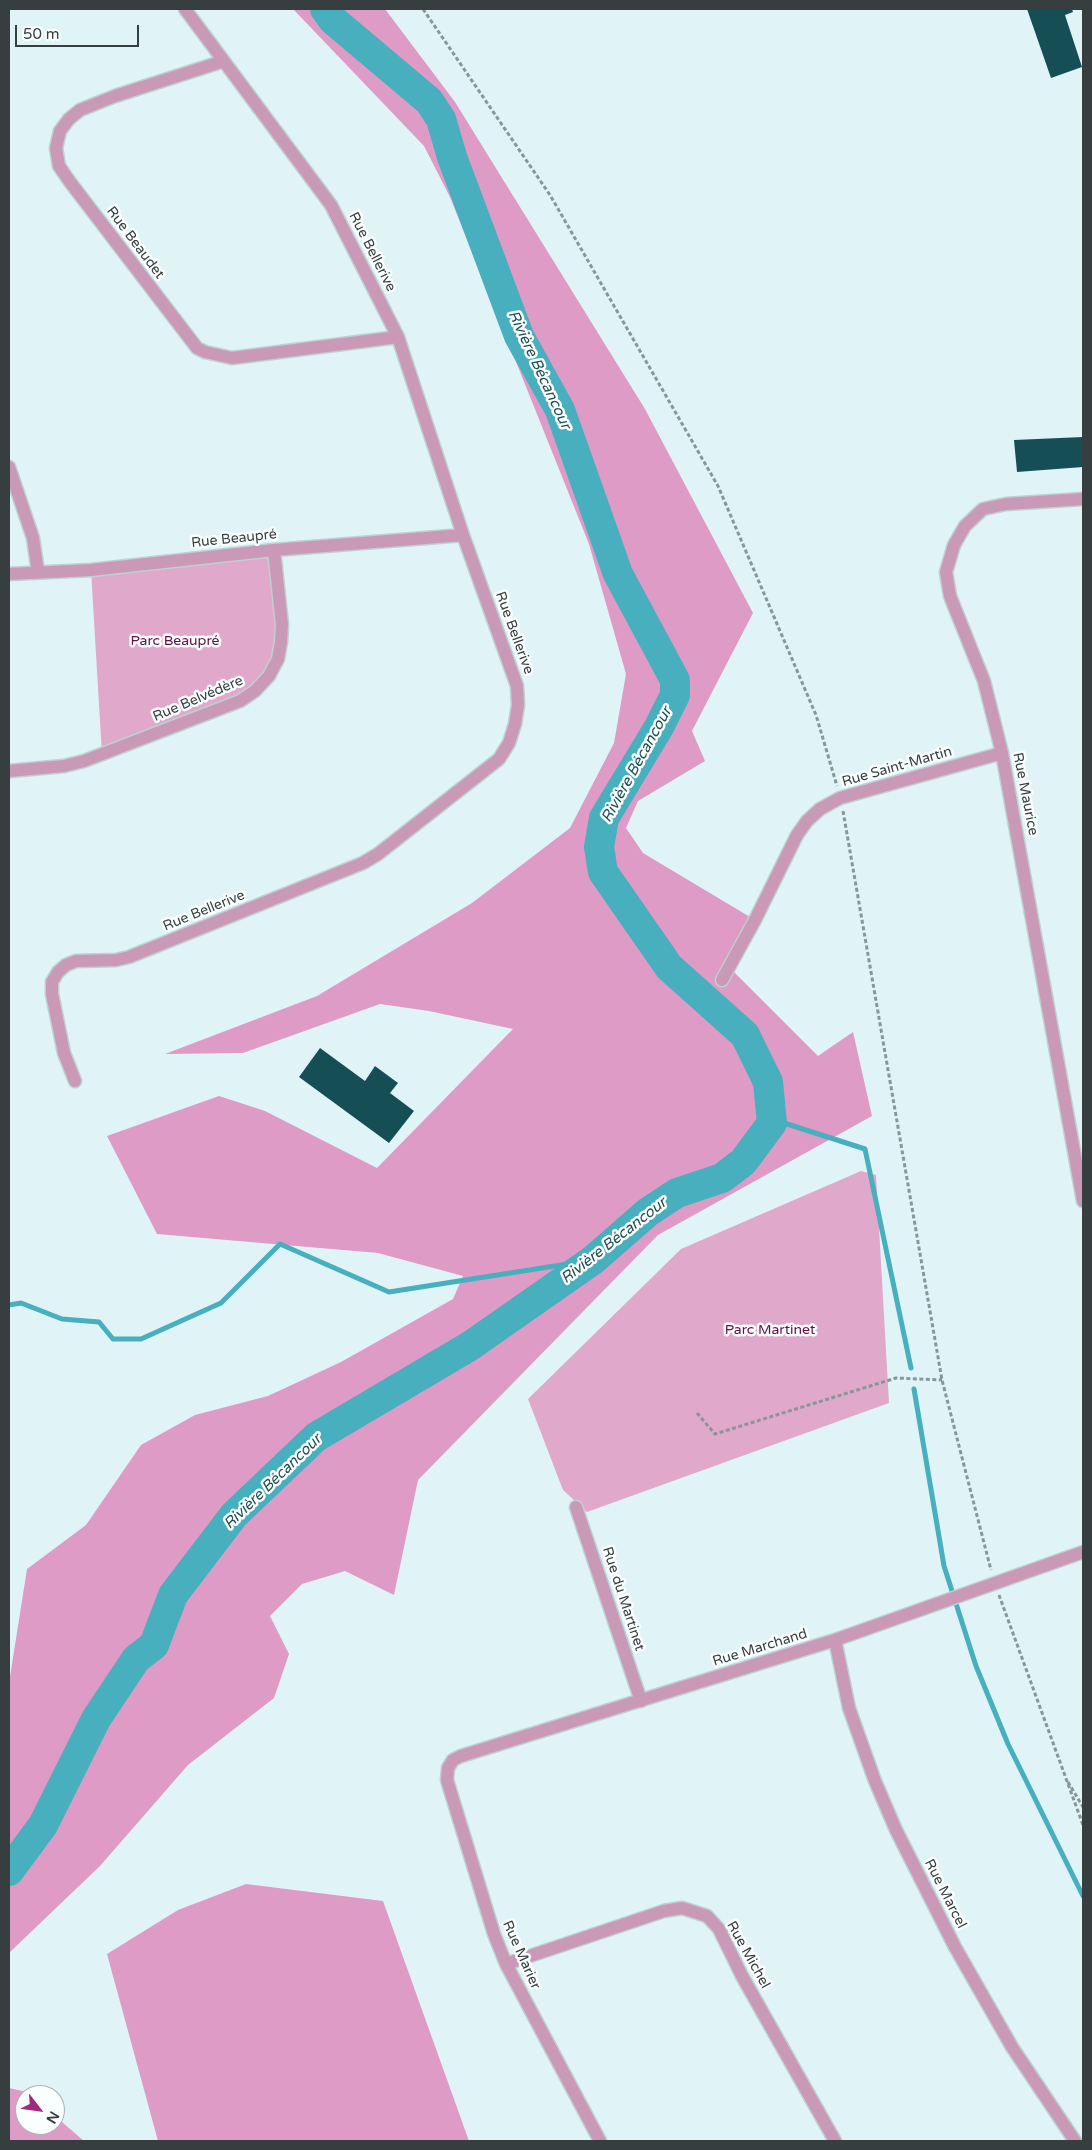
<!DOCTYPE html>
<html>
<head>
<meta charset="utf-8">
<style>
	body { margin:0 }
	#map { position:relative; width:1092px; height:2150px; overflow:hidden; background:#e0f4f7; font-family:"Varela Round",sans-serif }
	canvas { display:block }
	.frame { position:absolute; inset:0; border:10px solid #363e3f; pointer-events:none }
	.north { position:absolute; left:15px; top:2085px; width:50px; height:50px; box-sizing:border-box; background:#fafefe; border:1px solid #acb1b2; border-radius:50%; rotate:120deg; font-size:14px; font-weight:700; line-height:20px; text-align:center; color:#363e3f }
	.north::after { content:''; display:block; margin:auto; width:18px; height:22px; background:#a1297f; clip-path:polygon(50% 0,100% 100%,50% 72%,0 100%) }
	.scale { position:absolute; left:15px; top:25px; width:124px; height:22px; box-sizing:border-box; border:2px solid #363e3f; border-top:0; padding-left:6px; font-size:15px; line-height:18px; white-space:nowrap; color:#363e3f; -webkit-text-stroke:4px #fafefe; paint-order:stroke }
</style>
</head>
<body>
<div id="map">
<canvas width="1092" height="2150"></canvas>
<div class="frame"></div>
<div class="north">N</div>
<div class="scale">50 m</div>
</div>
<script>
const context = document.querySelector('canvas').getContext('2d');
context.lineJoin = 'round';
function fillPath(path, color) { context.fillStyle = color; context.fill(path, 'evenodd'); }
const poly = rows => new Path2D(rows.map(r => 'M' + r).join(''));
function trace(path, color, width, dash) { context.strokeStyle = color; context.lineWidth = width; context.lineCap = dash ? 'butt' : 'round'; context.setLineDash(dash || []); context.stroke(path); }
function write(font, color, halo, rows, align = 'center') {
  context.font = font + ' "Varela Round",sans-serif'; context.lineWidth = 5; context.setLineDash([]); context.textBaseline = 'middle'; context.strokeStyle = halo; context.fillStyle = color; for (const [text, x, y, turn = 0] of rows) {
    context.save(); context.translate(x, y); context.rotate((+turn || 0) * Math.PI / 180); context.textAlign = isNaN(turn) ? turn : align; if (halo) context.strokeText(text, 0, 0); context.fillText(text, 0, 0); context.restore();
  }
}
fillPath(poly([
	[274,550,281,642,255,691,102,755,91,570],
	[861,1171,876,1175,889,1403,587,1512,563,1490,528,1399,681,1249]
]), '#e0a8cb');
fillPath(poly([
	[293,9,385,9,455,102,645,409,753,613,692,731,705,761,638,801,626,828,643,853,755,920,730,968,818,1056,853,1032,872,1116,658,1235,418,1480,394,1595,345,1571,302,1584,270,1616,289,1654,274,1698,188,1765,100,1866,9,1953,9,1683,27,1569,86,1525,141,1445,195,1415,268,1396,341,1362,453,1299,463,1276,378,1253,157,1234,107,1136,219,1096,265,1111,377,1168,513,1029,429,1011,380,1004,243,1053,165,1054,317,996,472,903,570,828,614,743,626,674,589,544,450,197,424,146],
	[246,1884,383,1901,469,2141,158,2141,107,1954,178,1910],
	[9,2088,27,2092,31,2095,25,2095,25,2125,55,2125,55,2116,84,2141,9,2141]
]), '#de9bc5');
trace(poly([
	[772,1123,784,1123,865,1149,911,1368],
	[9,1305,21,1303,62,1319,99,1322,113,1339,141,1339,221,1303,280,1244,389,1292,593,1260],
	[914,1389,944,1566,976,1666,1008,1744,1083,1896]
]), '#47afbd', 5);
trace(poly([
	[9,1871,43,1825,96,1719,136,1659,154,1645,173,1595,234,1515,316,1437,470,1346,593,1260,648,1212,677,1193,722,1178,743,1162,772,1123,768,1082,745,1035,669,967,603,872,599,847,604,818,659,727,675,695,675,680,618,574,560,410,519,336,452,157,441,119,429,101,333,20,325,9]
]), '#47afbd', 30);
fillPath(poly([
	[1027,9,1072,9,1073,12,1065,15,1082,67,1051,78],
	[1083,437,1083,467,1017,472,1014,440],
	[320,1048,365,1081,375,1066,398,1083,390,1093,414,1111,389,1143,299,1077]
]), '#164e56');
const street = poly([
	[224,61,115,96,80,110,69,119,60,131,56,148,59,166,70,182,197,348,205,352,232,358,398,337],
	[9,467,33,538,38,572],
	[1083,499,1006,504,983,509,965,526,954,545,946,572,950,596,984,681,1002,753,1083,1201],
	[9,574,91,570,274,550,463,535],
	[9,771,64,766,84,761,240,701,255,691,269,676,278,659,281,642,282,625,274,550],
	[722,980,755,920,797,835,807,821,820,809,840,798,1002,753],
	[75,1081,64,1053,52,994,52,982,58,972,66,965,76,961,116,960,129,957,363,863,378,854,499,759,509,743,515,724,518,705,517,686,463,535,398,337,331,205,185,9],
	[576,1507,641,1701],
	[835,1640,849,1708,875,1781,896,1830,955,1947,1012,2047,1075,2141],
	[506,1964,664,1911,682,1908,707,1916,719,1929,742,1976,835,2141],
	[600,2141,506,1964,494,1934,447,1780,448,1768,453,1760,461,1756,835,1640,1083,1552]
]);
trace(street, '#bed0d2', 15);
trace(poly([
	[423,9,550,195,718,486,816,715,837,786],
	[843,811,942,1380,991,1570],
	[697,1413,715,1434,896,1378,942,1380],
	[999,1595,1083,1825],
	[1068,1782,1083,1807]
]), '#899698', 3, [4, 2.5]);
trace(street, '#ca99b7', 12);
write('14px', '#363e3f', '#fafefe', [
	["Rue Beaudet",135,243,53],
	["Rue Bellerive",372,252,63],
	["Rue Beaupré",234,539,-6],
	["Rue Bellerive",514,633,70],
	["Rue Belvédère",198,699,-23],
	["Rue Saint-Martin",897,767,-16],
	["Rue Maurice",1025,794,79],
	["Rue Bellerive",204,911,-22],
	["Rue du Martinet",623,1599,72],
	["Rue Marchand",760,1648,-17],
	["Rue Marcel",945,1894,63],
	["Rue Marier",521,1955,66],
	["Rue Michel",748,1955,61]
]);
write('14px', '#5f1049', '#fafefe', [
	["Parc Beaupré",175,641],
	["Parc Martinet",770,1330]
]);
write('italic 15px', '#1f4d53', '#fafefe', [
	["Rivière Bécancour",539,370,65],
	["Rivière Bécancour",637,765,-61],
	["Rivière Bécancour",614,1241,-38],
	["Rivière Bécancour",273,1482,-44]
]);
</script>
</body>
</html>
